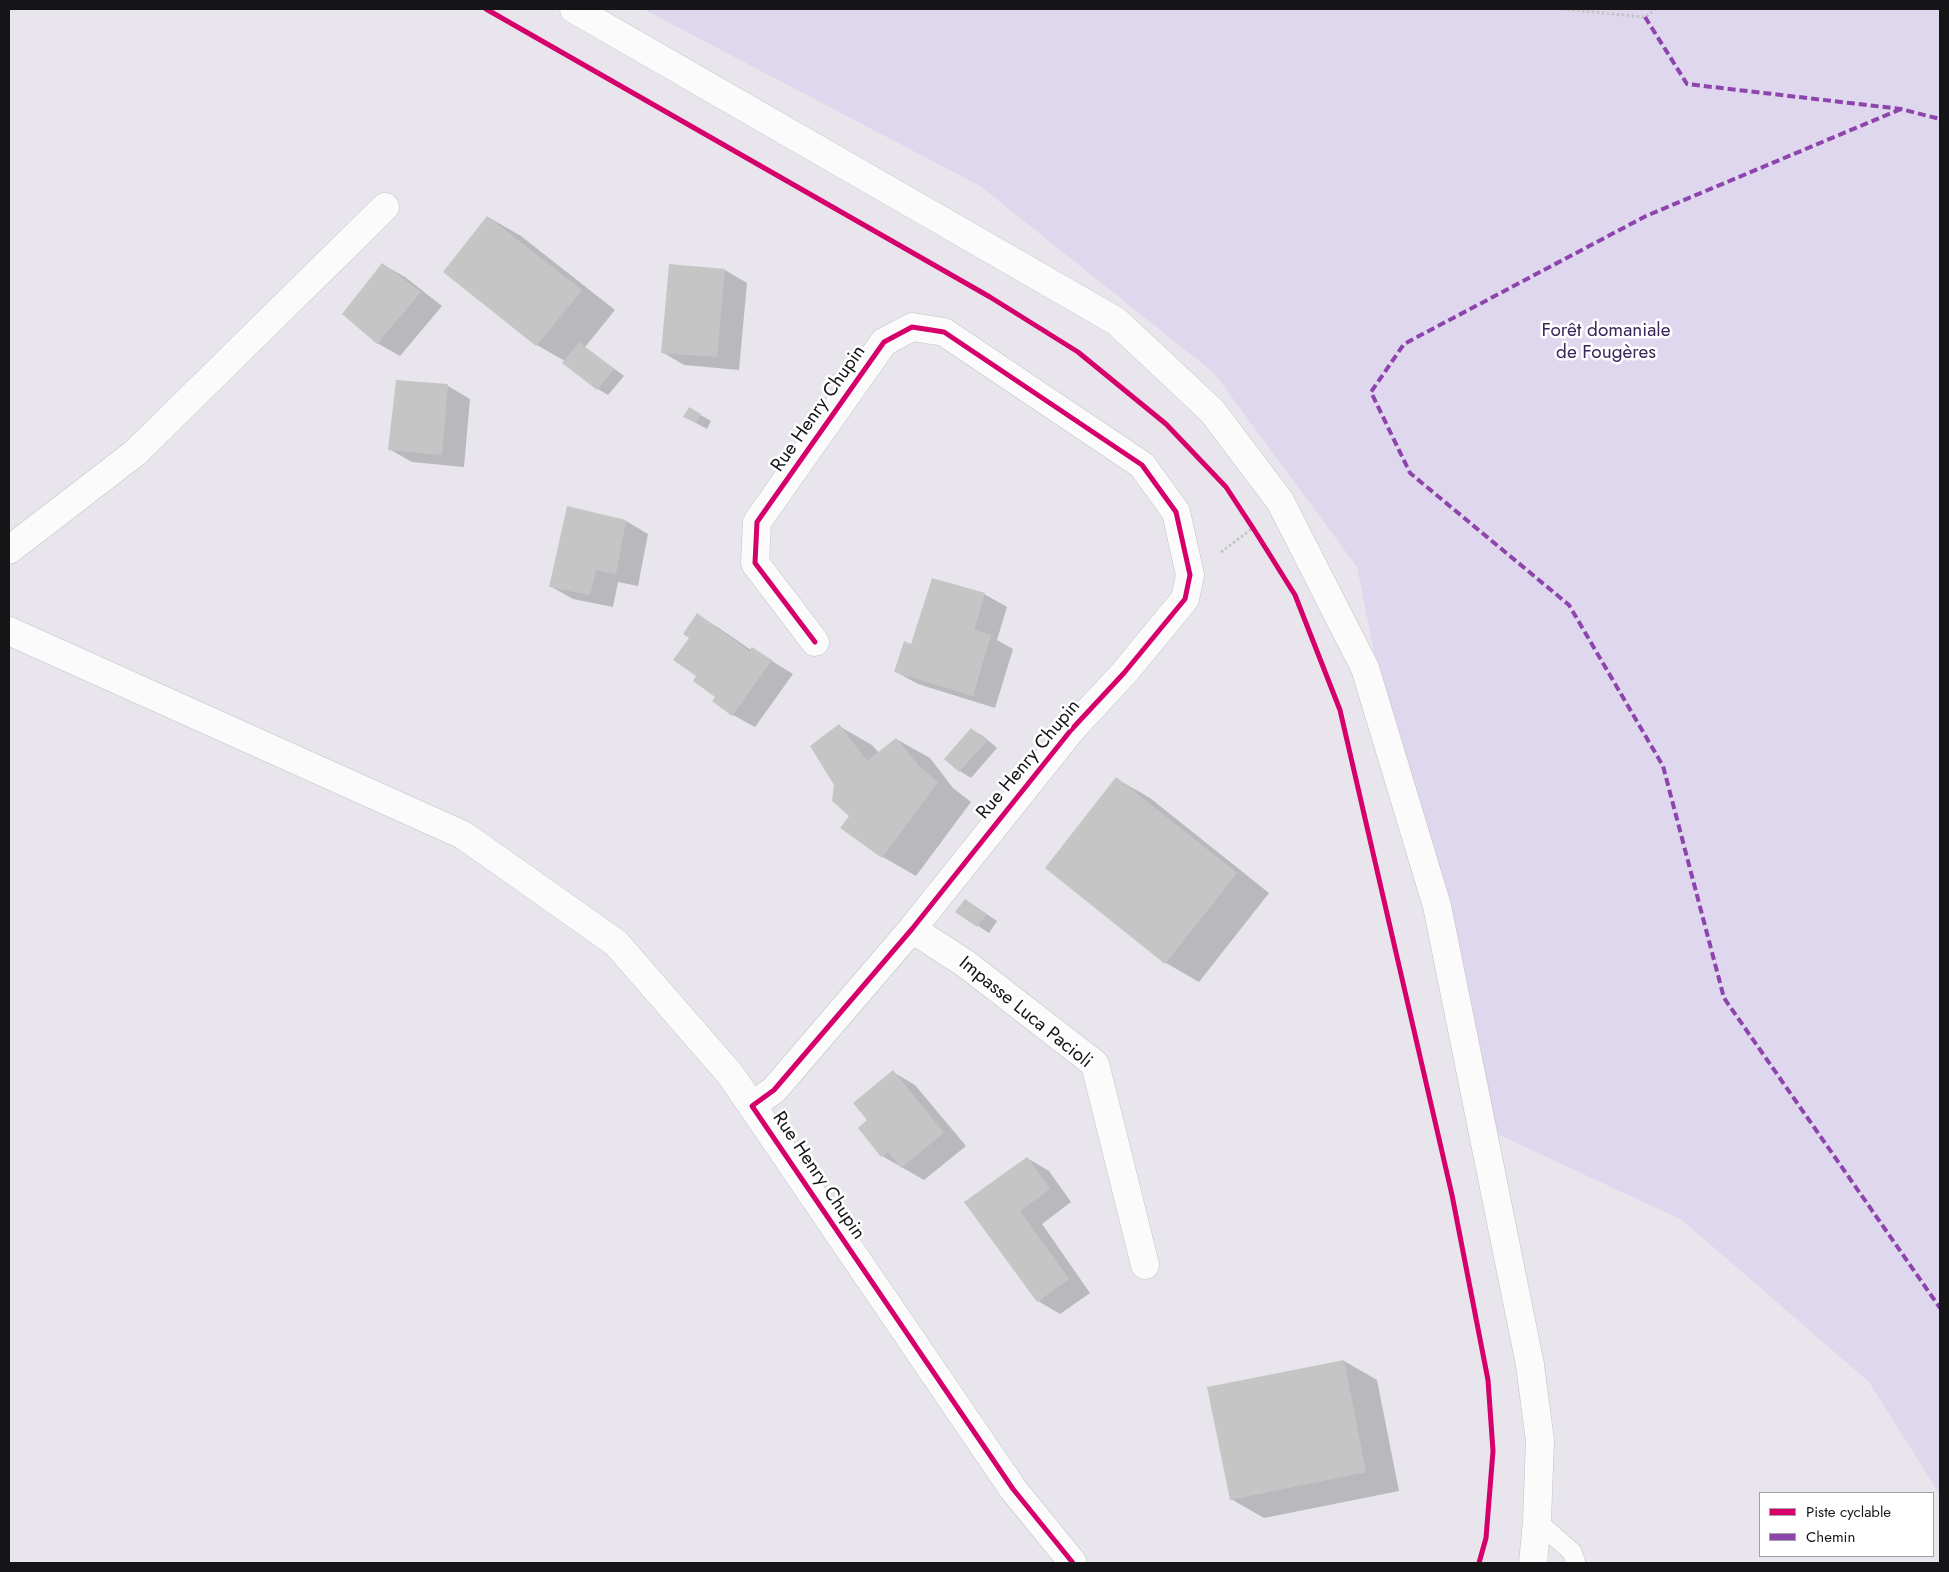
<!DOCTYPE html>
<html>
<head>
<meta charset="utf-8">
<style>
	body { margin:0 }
	#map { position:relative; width:1949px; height:1572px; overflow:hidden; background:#e8e6ec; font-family:Jost,sans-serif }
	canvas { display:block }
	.frame { position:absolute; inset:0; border:10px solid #151417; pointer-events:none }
	.legend { position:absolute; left:1759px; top:1492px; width:175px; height:65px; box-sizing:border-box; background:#fff; border:1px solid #a1a1a2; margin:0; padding:6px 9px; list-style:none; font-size:15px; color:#151417 }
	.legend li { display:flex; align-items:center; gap:10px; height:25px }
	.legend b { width:25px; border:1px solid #a1a1a2 }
</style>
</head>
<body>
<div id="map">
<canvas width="1949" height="1572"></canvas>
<div class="frame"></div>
<ul class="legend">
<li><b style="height:6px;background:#d6006c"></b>Piste cyclable</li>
<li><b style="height:6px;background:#8e44ad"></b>Chemin</li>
</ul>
</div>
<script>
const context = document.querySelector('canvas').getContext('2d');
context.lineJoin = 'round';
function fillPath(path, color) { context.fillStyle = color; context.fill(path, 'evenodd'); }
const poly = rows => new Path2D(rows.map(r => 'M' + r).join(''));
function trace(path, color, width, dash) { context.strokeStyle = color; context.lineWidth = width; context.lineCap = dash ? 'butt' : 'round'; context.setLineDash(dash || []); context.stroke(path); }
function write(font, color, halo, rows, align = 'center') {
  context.font = font + ' Jost,sans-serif'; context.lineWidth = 5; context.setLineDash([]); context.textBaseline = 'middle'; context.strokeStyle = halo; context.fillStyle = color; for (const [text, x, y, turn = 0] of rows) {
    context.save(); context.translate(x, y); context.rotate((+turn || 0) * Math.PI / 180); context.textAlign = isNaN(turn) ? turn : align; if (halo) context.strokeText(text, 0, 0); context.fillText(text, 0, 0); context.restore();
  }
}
fillPath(poly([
	[643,9,1940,9,1940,1495,1869,1382,1682,1220,1467,1120,1357,567,1214,373,980,186]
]), '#ded7ed');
fillPath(poly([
	[488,217,521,236,615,310,585,347,624,376,608,395,598,389,565,361,537,345,444,272],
	[382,264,405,277,442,306,400,356,377,343],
	[671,266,725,270,747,283,739,370,684,365,662,352],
	[448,386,470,399,464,467,412,462,389,449],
	[690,409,711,421,707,429,696,423],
	[626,521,648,534,638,586,618,582,613,607,573,599,550,586],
	[984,594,1007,607,997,640,1013,649,995,708,918,684,896,672,912,645],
	[697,615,719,628,751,650,752,649,793,674,755,727,733,715,698,676,690,637],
	[839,726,872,745,879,753,896,739,930,758,953,788,971,802,916,876,883,857,842,827,851,816],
	[972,730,983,736,997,748,971,778,960,771,946,759],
	[1117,779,1150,798,1269,893,1199,982,1166,963],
	[976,907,997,921,989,933,957,912],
	[893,1072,915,1085,966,1146,924,1180,882,1156,869,1120],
	[1027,1158,1049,1171,1071,1202,1042,1224,1090,1293,1060,1314,1038,1301,966,1202],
	[1344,1361,1377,1380,1399,1491,1264,1518,1231,1499]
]), '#0003');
fillPath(poly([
	[487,216,582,290,536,346,443,272],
	[382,263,421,292,377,344,342,314],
	[669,264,725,269,717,357,661,353],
	[579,342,614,369,597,390,562,363],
	[396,380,448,384,442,455,388,450],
	[689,407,701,414,696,423,683,417],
	[567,506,626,520,616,574,596,570,590,595,549,587],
	[932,578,985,593,974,630,991,635,973,696,894,672,904,641,911,644],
	[697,613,749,651,752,647,772,660,732,716,712,701,715,697,693,681,696,676,673,660,689,638,683,634],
	[839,724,867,761,896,738,920,767,938,782,882,858,840,828,849,816,832,801,834,785,810,746],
	[971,728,987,741,959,772,944,759],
	[1116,777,1237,873,1165,964,1045,868],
	[965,899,987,914,977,927,955,912],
	[893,1070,944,1133,901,1168,888,1152,881,1157,858,1128,867,1120,853,1103],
	[1027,1157,1050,1189,1020,1211,1069,1279,1037,1302,964,1202],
	[1344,1360,1366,1472,1230,1500,1207,1387]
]), '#c6c5c6');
const service = poly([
	[1537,1521,1572,1552,1576,1563]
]);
const minor = poly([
	[9,550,135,453,385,207],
	[9,631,463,835,616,943,730,1074,752,1106],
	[815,642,755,563,757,522,884,342,912,327,944,332,1142,465,1176,512,1190,575,1185,599,1124,673,1071,730,912,929,774,1090,752,1106,1013,1489,1073,1563],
	[912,929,966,964,1095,1064,1145,1265]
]);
const primary = poly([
	[574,9,1116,321,1212,411,1280,501,1365,668,1437,906,1530,1365,1540,1441,1537,1521,1533,1563]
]);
trace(service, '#c2c1c5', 20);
trace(minor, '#c2c1c5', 29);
trace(primary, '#c2c1c5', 29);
trace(poly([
	[1562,9,1645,17,1656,9],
	[1221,552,1253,528]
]), '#c6c6c8', 3, [2.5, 2.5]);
trace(service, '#fcfbfc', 19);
trace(minor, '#fcfbfc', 28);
trace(primary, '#fcfbfc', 28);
trace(poly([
	[1645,17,1687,84,1901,109,1940,119],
	[1901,109,1646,216,1404,344,1371,392,1410,473,1569,605,1663,766,1724,998,1940,1308]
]), '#8e44ad', 4, [8, 4]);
trace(poly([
	[486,9,990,297,1078,352,1166,424,1226,487,1253,528,1295,595,1340,710,1452,1195,1488,1380,1493,1451,1486,1538,1479,1563],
	[815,642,755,563,757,522,884,342,912,327,944,332,1142,465,1176,512,1190,575,1185,599,1124,673,1071,730,912,929,774,1090,752,1106,1013,1489,1073,1563]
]), '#d6006c', 5);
write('19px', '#39255a', '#fff', [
	["Forêt domaniale",1606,331],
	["de Fougères",1606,353]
]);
write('19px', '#151417', '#fff', [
	["Rue Henry Chupin",819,409,-55],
	["Rue Henry Chupin",1029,760,-50],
	["Impasse Luca Pacioli",1025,1013,39],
	["Rue Henry Chupin",818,1176,56]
]);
</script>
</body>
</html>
